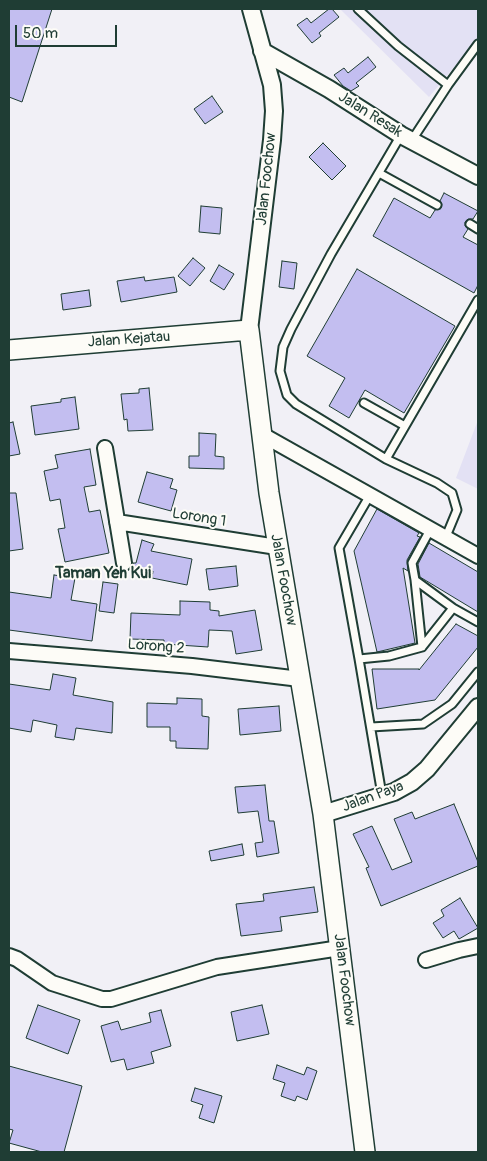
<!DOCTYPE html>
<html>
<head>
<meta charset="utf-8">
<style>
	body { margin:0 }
	#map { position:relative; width:487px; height:1161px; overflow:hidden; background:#f1f0f6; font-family:Pangolin,sans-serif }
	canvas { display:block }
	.frame { position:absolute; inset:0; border:10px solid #1f3d34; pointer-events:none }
	.scale { position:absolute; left:15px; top:25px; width:102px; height:22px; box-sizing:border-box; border:2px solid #1f3d34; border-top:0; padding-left:6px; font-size:15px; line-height:18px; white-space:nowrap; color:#1f3d34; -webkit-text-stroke:4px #fdfcf7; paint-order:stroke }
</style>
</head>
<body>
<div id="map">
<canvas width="487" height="1161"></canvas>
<div class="frame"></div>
<div class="scale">50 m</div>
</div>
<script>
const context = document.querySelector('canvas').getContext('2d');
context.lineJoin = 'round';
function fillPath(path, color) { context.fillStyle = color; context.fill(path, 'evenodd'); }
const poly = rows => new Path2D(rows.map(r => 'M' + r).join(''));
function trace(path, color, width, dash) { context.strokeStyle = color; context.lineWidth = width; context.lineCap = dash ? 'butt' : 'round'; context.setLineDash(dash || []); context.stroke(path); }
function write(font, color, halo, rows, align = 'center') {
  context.font = font + ' Pangolin,sans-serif'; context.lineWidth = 4; context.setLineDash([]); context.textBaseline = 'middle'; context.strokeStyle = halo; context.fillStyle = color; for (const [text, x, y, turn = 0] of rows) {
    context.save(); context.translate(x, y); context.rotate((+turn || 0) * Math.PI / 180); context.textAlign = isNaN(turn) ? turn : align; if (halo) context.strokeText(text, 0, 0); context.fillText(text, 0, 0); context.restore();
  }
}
fillPath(poly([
	[340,9,478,9,478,39,429,97],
	[478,420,478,489,456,478]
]), '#e3e1f4');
const building = poly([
	[9,9,52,9,22,102,9,97,9,9],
	[329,9,332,9,339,17,319,33,321,36,312,43,297,25,307,18,311,23,329,9],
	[368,57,376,67,356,83,359,86,351,91,343,86,334,75,344,68,348,73,368,57],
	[212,96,223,112,205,124,194,109,212,96],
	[323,143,346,166,332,180,309,157,323,143],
	[444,193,478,211,473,219,468,219,465,222,465,226,468,229,463,237,478,245,478,285,474,293,373,236,394,198,430,218,435,210,441,208,442,204,440,201,444,193],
	[201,206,222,208,220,234,199,232,201,206],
	[193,258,205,268,190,286,178,276,193,258],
	[282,261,297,263,294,289,279,287,282,261],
	[219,265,234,274,224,290,210,281,219,265],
	[357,269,455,326,404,413,365,390,349,418,329,406,345,378,307,356,357,269],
	[144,277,145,281,174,277,177,292,121,302,117,281,144,277],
	[89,290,91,306,63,310,61,294,89,290],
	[149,388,153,430,128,431,127,419,124,420,121,394,139,393,139,389,149,388],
	[75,397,79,429,35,435,31,406,61,402,61,399,75,397],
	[13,422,20,454,9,456,9,423,13,422],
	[199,433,216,434,215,456,224,457,224,469,189,468,189,456,199,456,199,433],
	[90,449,96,485,84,487,89,512,100,510,109,553,65,562,58,529,65,528,60,499,50,501,44,471,58,468,55,455,90,449],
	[147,472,173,479,170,488,177,490,171,511,138,502,147,472],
	[9,493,16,493,23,549,9,551,9,493],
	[377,509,419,533,417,536,420,537,407,560,408,571,403,568,415,643,377,652,354,551,377,509],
	[142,540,154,544,151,551,192,559,187,585,152,578,153,571,134,574,133,563,136,563,142,540],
	[429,543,478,572,478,612,420,577,418,564,429,543],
	[236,566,238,586,209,590,206,569,236,566],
	[54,575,75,578,71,600,97,604,92,641,9,630,9,592,51,598,54,575],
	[103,582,118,584,114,613,99,611,103,582],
	[180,601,210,602,210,610,219,611,219,616,255,610,262,650,236,654,232,631,209,630,208,647,164,644,164,640,130,639,131,613,180,615,180,601],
	[456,624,478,636,478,647,435,700,377,709,372,669,419,669,419,670,456,624],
	[53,674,76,678,73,695,113,702,112,733,76,728,74,740,55,737,57,725,33,720,31,732,9,728,9,684,50,690,53,674],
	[177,698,202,699,202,716,209,717,208,749,176,748,176,741,170,741,170,727,147,727,147,703,177,704,177,698],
	[279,706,281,731,240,735,238,709,279,706],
	[265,785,269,821,274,821,279,853,257,857,255,843,263,842,258,811,238,813,235,787,265,785],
	[454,804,478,862,478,866,381,906,366,868,369,867,353,834,372,826,392,870,412,862,394,819,412,812,415,819,454,804],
	[242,844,244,855,211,861,209,851,242,844],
	[314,887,318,912,280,917,282,931,241,936,236,904,264,901,263,894,314,887],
	[460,898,478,928,459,939,454,931,443,938,433,923,444,916,441,910,460,898],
	[38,1005,80,1020,68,1054,26,1038,38,1005],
	[262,1005,269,1034,237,1041,231,1012,262,1005],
	[161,1010,171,1046,151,1052,154,1063,127,1070,124,1059,111,1062,101,1026,118,1021,121,1030,151,1022,149,1013,161,1010],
	[277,1065,304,1075,307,1067,317,1071,307,1100,297,1096,295,1101,281,1096,285,1083,273,1079,277,1065],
	[9,1066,82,1086,64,1152,42,1152,9,1143,13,1130,9,1129,9,1066],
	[195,1088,222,1096,214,1123,199,1118,203,1105,191,1101,195,1088]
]);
fillPath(building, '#c3bef0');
trace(building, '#1f3d34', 1);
const service = poly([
	[358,9,398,46,448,85],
	[401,135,331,254,291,329,283,347,280,371,287,395,296,404,386,459,437,483,452,493,457,510,445,539],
	[412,140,448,85,478,44],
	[379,173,437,205],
	[470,224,478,229],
	[364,403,405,426],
	[386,459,478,300],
	[370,495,339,548,359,659,382,795],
	[430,530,412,563,415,580,453,608,478,622],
	[415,580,422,647],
	[359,659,389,656,422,647,453,608],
	[371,727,423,724,452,704,478,672]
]);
const minor = poly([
	[261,434,478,556],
	[105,448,124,563],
	[117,522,277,547],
	[9,651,192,666,300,679],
	[9,956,17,959,52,983,102,999,111,999,217,967,340,948],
	[426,960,459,950,478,946]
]);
const tertiary = poly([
	[262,51,329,89,401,135,478,176],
	[249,330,272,140,274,111,272,85,251,9],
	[323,814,394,792,412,782,427,769,478,707]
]);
const secondary = poly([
	[9,350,249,330,269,493,323,814,365,1152]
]);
trace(service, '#1f3d34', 11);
trace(minor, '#1f3d34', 18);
trace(tertiary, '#1f3d34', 20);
trace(secondary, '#1f3d34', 22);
trace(service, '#fdfcf7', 7);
trace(minor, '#fdfcf7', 14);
trace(tertiary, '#fdfcf7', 16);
trace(secondary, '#fdfcf7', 19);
write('15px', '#1f3d34', '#fdfcf7', [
	["Jalan Resak",370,115,32],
	["Jalan Foochow",267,179,-84],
	["Jalan Kejatau",129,340,-4],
	["Lorong 1",199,518,9],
	["Jalan Foochow",283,580,80],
	["Lorong 2",156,647,4],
	["Jalan Paya",373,797,-20],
	["Jalan Foochow",344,980,83]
]);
write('bold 16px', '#1f3d34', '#fdfcf7', [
	["Taman Yeh Kui",103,574]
]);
</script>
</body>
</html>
